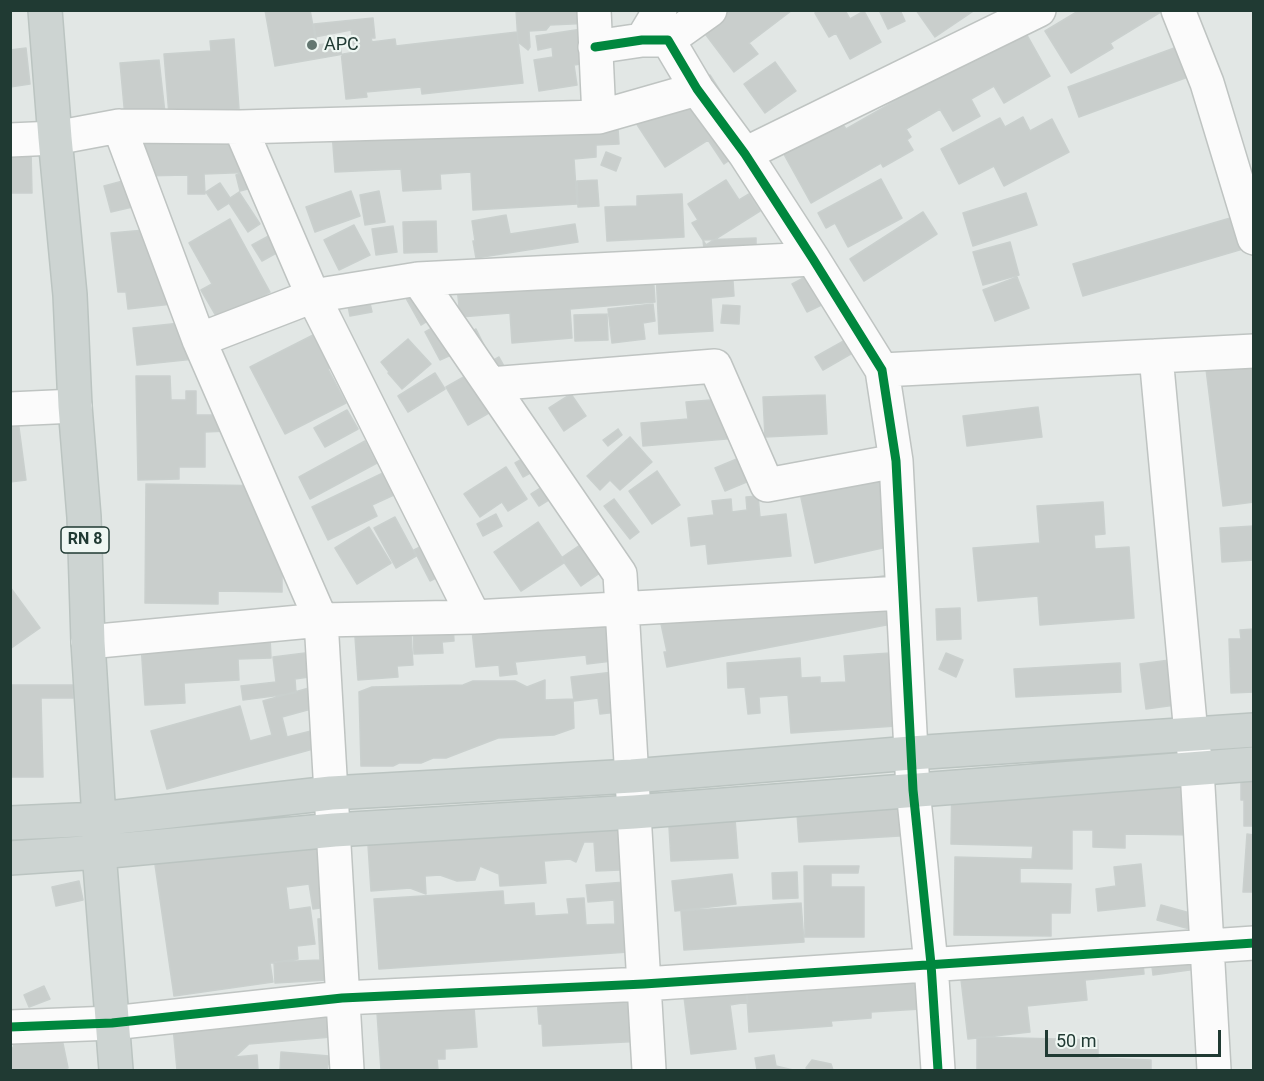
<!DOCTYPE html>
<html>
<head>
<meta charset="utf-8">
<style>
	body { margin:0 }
	#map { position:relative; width:1264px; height:1081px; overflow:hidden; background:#e2e7e5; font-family:Roboto,sans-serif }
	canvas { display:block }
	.frame { position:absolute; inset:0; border:12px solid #203a33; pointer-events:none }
	.scale { position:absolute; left:1045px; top:1030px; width:176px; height:27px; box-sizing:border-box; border:3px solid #203a33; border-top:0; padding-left:8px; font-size:18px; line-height:21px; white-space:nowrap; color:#203a33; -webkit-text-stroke:4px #eff7f3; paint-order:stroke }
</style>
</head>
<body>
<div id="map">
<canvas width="1264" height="1081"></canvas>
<div class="frame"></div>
<div class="scale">50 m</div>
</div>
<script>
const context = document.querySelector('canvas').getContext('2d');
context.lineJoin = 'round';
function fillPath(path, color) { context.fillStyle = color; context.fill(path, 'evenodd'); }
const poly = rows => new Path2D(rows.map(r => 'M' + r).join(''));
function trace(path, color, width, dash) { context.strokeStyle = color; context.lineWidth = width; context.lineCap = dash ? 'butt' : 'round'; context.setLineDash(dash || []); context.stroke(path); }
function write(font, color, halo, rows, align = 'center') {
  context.font = font + ' Roboto,sans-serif'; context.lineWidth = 4.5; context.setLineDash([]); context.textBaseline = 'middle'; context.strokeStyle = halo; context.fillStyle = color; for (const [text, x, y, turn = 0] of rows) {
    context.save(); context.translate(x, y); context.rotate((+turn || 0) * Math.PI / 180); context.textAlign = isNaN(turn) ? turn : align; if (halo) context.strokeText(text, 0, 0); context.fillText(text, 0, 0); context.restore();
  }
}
const building = poly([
	[265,10,310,10,315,37,351,30,355,52,275,66,265,10],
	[516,10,597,10,593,23,550,25,546,30,529,31,530,47,528,50,518,42,516,10],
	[729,10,790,10,791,11,749,43,758,54,734,72,703,31,729,10],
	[820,10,845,10,850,19,864,11,881,42,850,59,836,33,829,37,815,13,820,10],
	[879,10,900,10,905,21,888,29,879,10],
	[916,10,975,10,935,37,916,10],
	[1080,10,1164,10,1110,43,1113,48,1071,73,1045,31,1080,10],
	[373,18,375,38,371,38,372,42,395,39,396,46,517,32,523,83,422,94,421,87,366,92,367,97,346,99,340,42,317,45,314,24,373,18],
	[595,27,600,61,574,65,577,85,539,91,534,60,553,57,552,47,538,50,536,36,595,27],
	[1023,28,1050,76,1004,103,994,86,971,99,980,116,953,131,940,109,906,129,911,137,907,140,913,150,883,167,881,163,811,203,781,149,838,117,846,129,1023,28],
	[234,39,239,109,169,115,164,54,211,51,210,41,234,39],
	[1196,40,1207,70,1079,117,1068,87,1196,40],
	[26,48,30,84,10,87,10,50,26,48],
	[159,60,165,113,125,117,120,63,159,60],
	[775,62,796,91,765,113,744,84,775,62],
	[710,75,750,137,737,155,724,164,708,140,665,167,636,123,710,75],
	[617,113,619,144,596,145,596,157,574,159,577,204,473,210,471,172,440,174,441,189,403,191,401,169,335,172,332,132,617,113],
	[1023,117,1030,131,1052,119,1069,152,1004,186,994,166,959,184,941,149,1000,118,1005,127,1023,117],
	[257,135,258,172,204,174,205,194,188,194,188,175,139,176,137,140,257,135],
	[10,150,31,150,32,193,10,193,10,150],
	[606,152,621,158,616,171,601,165,606,152],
	[250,171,255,187,240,191,236,175,250,171],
	[134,178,141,205,111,212,104,186,134,178],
	[881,179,902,218,848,247,835,223,826,228,818,213,881,179],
	[597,180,599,206,578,207,577,181,597,180],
	[726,180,739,200,749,194,760,211,706,245,692,223,698,220,688,204,726,180],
	[220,183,230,198,239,192,260,224,248,232,229,203,218,210,206,192,220,183],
	[351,191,360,216,315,232,306,207,351,191],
	[379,191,385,222,365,225,360,195,379,191],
	[1026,193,1037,225,973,246,963,213,1026,193],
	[682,194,684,237,607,241,605,207,637,206,637,196,682,194],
	[923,212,937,234,864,281,850,259,923,212],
	[1244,214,1253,246,1083,296,1073,264,1244,214],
	[506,215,510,234,575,224,578,242,476,258,473,241,475,241,472,221,506,215],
	[230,219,270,292,219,321,201,290,212,284,189,243,230,219],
	[436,221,437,252,404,253,403,222,436,221],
	[289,225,298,241,262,261,252,245,289,225],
	[354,225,370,255,339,270,324,240,354,225],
	[393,226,397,252,376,255,372,229,393,226],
	[156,229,181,303,128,309,126,292,118,292,111,233,156,229],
	[756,238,756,247,704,249,703,240,756,238],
	[1010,242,1019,275,983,285,973,252,1010,242],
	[732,266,734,296,711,298,713,331,659,334,656,271,732,266],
	[823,268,838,297,807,312,792,284,823,268],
	[653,271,655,302,570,309,572,338,512,343,510,313,460,317,457,286,653,271],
	[1017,277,1029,308,995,321,983,290,1017,277],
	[417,284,435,316,421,325,403,293,417,284],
	[366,286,372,312,350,316,345,291,366,286],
	[653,304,655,321,643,323,645,339,612,343,608,309,653,304],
	[723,305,740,306,739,324,721,323,723,305],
	[607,314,608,340,575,341,574,315,607,314],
	[200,321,204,358,137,365,133,328,200,321],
	[441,323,451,342,476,329,487,351,458,367,451,355,440,360,425,332,441,323],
	[321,331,338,364,328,369,346,403,285,434,250,367,321,331],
	[849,338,856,351,823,370,815,357,849,338],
	[408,339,431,364,402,389,388,373,389,372,381,362,408,339],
	[499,357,520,395,468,425,446,387,499,357],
	[1254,363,1254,502,1223,506,1206,369,1254,363],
	[435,373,445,389,408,412,398,396,435,373],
	[136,376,170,376,171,400,186,400,186,391,196,391,196,415,227,415,227,431,205,432,205,467,179,467,179,479,138,480,136,376],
	[571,394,586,416,564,431,549,408,571,394],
	[825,395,827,434,765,437,763,397,825,395],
	[735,398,738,438,643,446,641,423,688,419,686,402,735,398],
	[1038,407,1042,437,967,446,963,416,1038,407],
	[347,410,358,429,325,447,314,428,347,410],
	[18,420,26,480,10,482,10,421,18,420],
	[618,429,622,435,608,446,603,440,618,429],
	[630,437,652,462,620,490,610,480,600,490,587,476,630,437],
	[365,441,377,463,310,499,299,477,365,441],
	[768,446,783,481,749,481,725,491,715,468,768,446],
	[542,448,550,462,523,477,515,463,542,448],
	[889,458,896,545,815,563,797,479,889,458],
	[506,467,527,499,508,511,502,502,480,517,464,494,506,467],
	[568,471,576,483,539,506,531,494,568,471],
	[657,471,680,505,652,524,629,491,657,471],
	[385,472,396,494,372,505,377,516,328,540,312,507,385,472],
	[146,484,277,486,289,572,282,572,282,592,218,591,218,604,145,603,146,484],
	[758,496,760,517,786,514,791,556,708,564,706,544,691,546,688,518,714,515,712,501,731,499,732,512,747,510,746,497,758,496],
	[614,499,639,532,630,539,604,506,614,499],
	[1103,502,1105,534,1094,535,1095,549,1129,547,1134,618,1040,625,1038,596,978,601,973,548,1040,543,1037,506,1103,502],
	[496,514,502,526,483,536,477,524,496,514],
	[395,517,416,556,396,568,374,528,395,517],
	[538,522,565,562,521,591,494,552,538,522],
	[1254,526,1254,560,1222,562,1220,528,1254,526],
	[369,527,391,563,357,584,335,548,369,527],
	[599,532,619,560,581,586,561,558,599,532],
	[444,535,460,566,430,581,414,550,444,535],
	[898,573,907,621,667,667,664,652,667,652,660,619,898,573],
	[10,587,40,628,10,649,10,587],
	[623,606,629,659,587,664,586,655,515,662,517,674,500,676,499,665,476,667,471,621,623,606],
	[960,608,961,639,937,640,936,609,960,608],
	[410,619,413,665,397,666,398,677,358,680,354,622,410,619],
	[453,625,454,641,442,642,443,653,414,654,413,626,453,625],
	[1254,629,1254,692,1231,693,1229,639,1241,639,1240,630,1254,629],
	[270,637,271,658,238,659,239,680,184,683,185,703,145,705,141,644,270,637],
	[313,652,316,676,295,679,296,693,243,700,241,686,276,682,273,657,313,652],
	[906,652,911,725,791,733,788,695,759,697,760,713,748,714,745,687,728,688,727,663,800,658,801,678,820,677,820,683,846,682,844,656,906,652],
	[946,653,963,660,956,677,939,669,946,653],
	[1177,659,1183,704,1146,709,1140,664,1177,659],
	[1120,663,1121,692,1016,697,1014,669,1120,663],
	[622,671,627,711,600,714,598,698,574,701,571,677,622,671],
	[545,680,545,700,573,699,574,728,554,735,498,738,446,758,433,758,421,763,399,763,393,766,361,766,359,692,372,687,463,685,473,681,515,681,527,687,545,680],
	[10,685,73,685,73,698,41,698,43,777,10,777,10,685],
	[316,686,322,706,282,717,287,737,319,729,324,746,167,789,151,731,240,706,250,741,272,735,263,701,316,686],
	[1241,764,1254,764,1254,826,1244,826,1244,800,1241,800,1241,764],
	[952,776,1197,781,1196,835,1125,834,1125,848,1093,847,1093,830,1072,830,1072,869,1020,868,1020,883,1071,884,1070,913,1051,913,1051,936,954,935,955,857,1032,859,1033,846,951,844,952,776],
	[913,792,916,835,799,842,796,799,913,792],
	[734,806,738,858,671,861,668,810,734,806],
	[626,813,628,838,619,860,620,870,596,871,594,842,584,842,576,862,570,859,544,861,546,883,500,886,499,874,480,866,475,880,457,881,440,875,425,876,426,894,410,888,371,891,367,830,626,813],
	[327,827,334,906,313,909,309,884,286,887,289,910,310,907,315,944,297,946,298,959,270,963,273,982,174,996,153,851,327,827],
	[1247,834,1254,835,1254,892,1243,892,1247,834],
	[1141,864,1145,906,1098,911,1096,889,1116,886,1114,867,1141,864],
	[804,866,859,866,858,873,831,873,831,887,864,887,864,937,805,937,804,866],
	[797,872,798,898,773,899,772,873,797,872],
	[732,874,736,904,675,911,672,881,732,874],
	[79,881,83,900,56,906,52,887,79,881],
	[639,881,643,951,379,969,374,899,503,891,504,905,534,903,535,916,569,914,567,899,584,898,586,925,615,924,614,900,588,902,586,885,639,881],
	[801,903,804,942,684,950,681,911,801,903],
	[1161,905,1201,916,1197,931,1157,920,1161,905],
	[340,918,343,979,275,983,274,962,320,960,318,919,340,918],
	[1202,952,1204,968,1153,975,1151,959,1202,952],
	[1142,953,1144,974,1085,980,1087,1000,1027,1006,1030,1032,968,1039,960,971,1142,953],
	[918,973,921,1009,871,1012,871,1018,831,1021,832,1026,749,1032,746,983,918,973],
	[745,981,748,1002,730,1005,736,1049,691,1054,683,989,745,981],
	[44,986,50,999,29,1007,24,995,44,986],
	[643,992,646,1041,543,1046,542,1024,539,1024,537,997,643,992],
	[339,995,343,1036,249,1044,235,1057,257,1055,258,1070,177,1070,172,1016,339,995],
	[474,1007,477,1047,445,1049,445,1059,437,1059,438,1070,381,1070,377,1013,474,1007],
	[60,1029,68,1068,55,1070,10,1070,10,1048,14,1047,12,1038,60,1029],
	[977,1037,1098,1040,1098,1058,1151,1060,1151,1070,977,1070,977,1037],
	[281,1052,341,1057,341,1065,328,1064,327,1070,280,1070,281,1052],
	[774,1055,776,1066,793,1070,757,1070,755,1058,774,1055],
	[812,1060,831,1064,833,1070,810,1070,806,1068,812,1060]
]);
fillPath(building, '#c9cecc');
trace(building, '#cad0ce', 1.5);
const minor = poly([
	[594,10,599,117],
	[1178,10,1207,83,1254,238],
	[642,40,660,10],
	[668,40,710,10],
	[595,47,642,40,668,40,697,89,745,154,813,259,882,370,896,461,913,790,931,964,938,1070],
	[119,126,199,340,321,620,347,1070],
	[240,127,313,296,474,617],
	[10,140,55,138,119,126,240,127,599,117,697,89],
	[745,154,1039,10],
	[418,279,620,574,649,1070],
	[199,340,313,296,418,279,813,259],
	[1156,356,1191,734,1197,769,1214,1070],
	[882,370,1254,351],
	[490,384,715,366,767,485,896,461],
	[10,409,75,406],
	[88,642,321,620,474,617,902,593],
	[10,1027,112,1023,342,998,644,984,1254,943]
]);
const major = poly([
	[45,10,55,138,70,295,75,406,84,517,88,642,99,819,99,852,116,1070],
	[10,823,99,819,331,793,632,776,911,753,1254,730],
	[10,858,99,852,334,830,634,812,1254,764]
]);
trace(minor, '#bfc4c2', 36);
trace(major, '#bbc4c1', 36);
trace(minor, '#fbfbfb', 33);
trace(major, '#cdd4d2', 33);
trace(poly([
	[595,47,642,40,668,40,697,89,745,154,813,259,882,370,896,461,913,790,931,964,938,1070],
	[10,1027,112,1023,342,998,644,984,1254,943]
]), '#00873e', 9);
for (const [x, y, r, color] of [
	[312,45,6,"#647771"]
]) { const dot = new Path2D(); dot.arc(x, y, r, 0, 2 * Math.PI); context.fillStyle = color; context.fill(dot); trace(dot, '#eff7f3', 2); }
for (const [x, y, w] of [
	[85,540,48]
]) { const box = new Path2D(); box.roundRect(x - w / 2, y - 13, w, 26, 4.5); context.fillStyle = '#eff7f3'; context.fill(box); trace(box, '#203a33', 1.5); }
write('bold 16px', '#203a33', null, [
	["RN 8",85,540]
]);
write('18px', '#203a33', '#eff7f3', [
	["APC",324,45]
], 'left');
</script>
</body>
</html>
